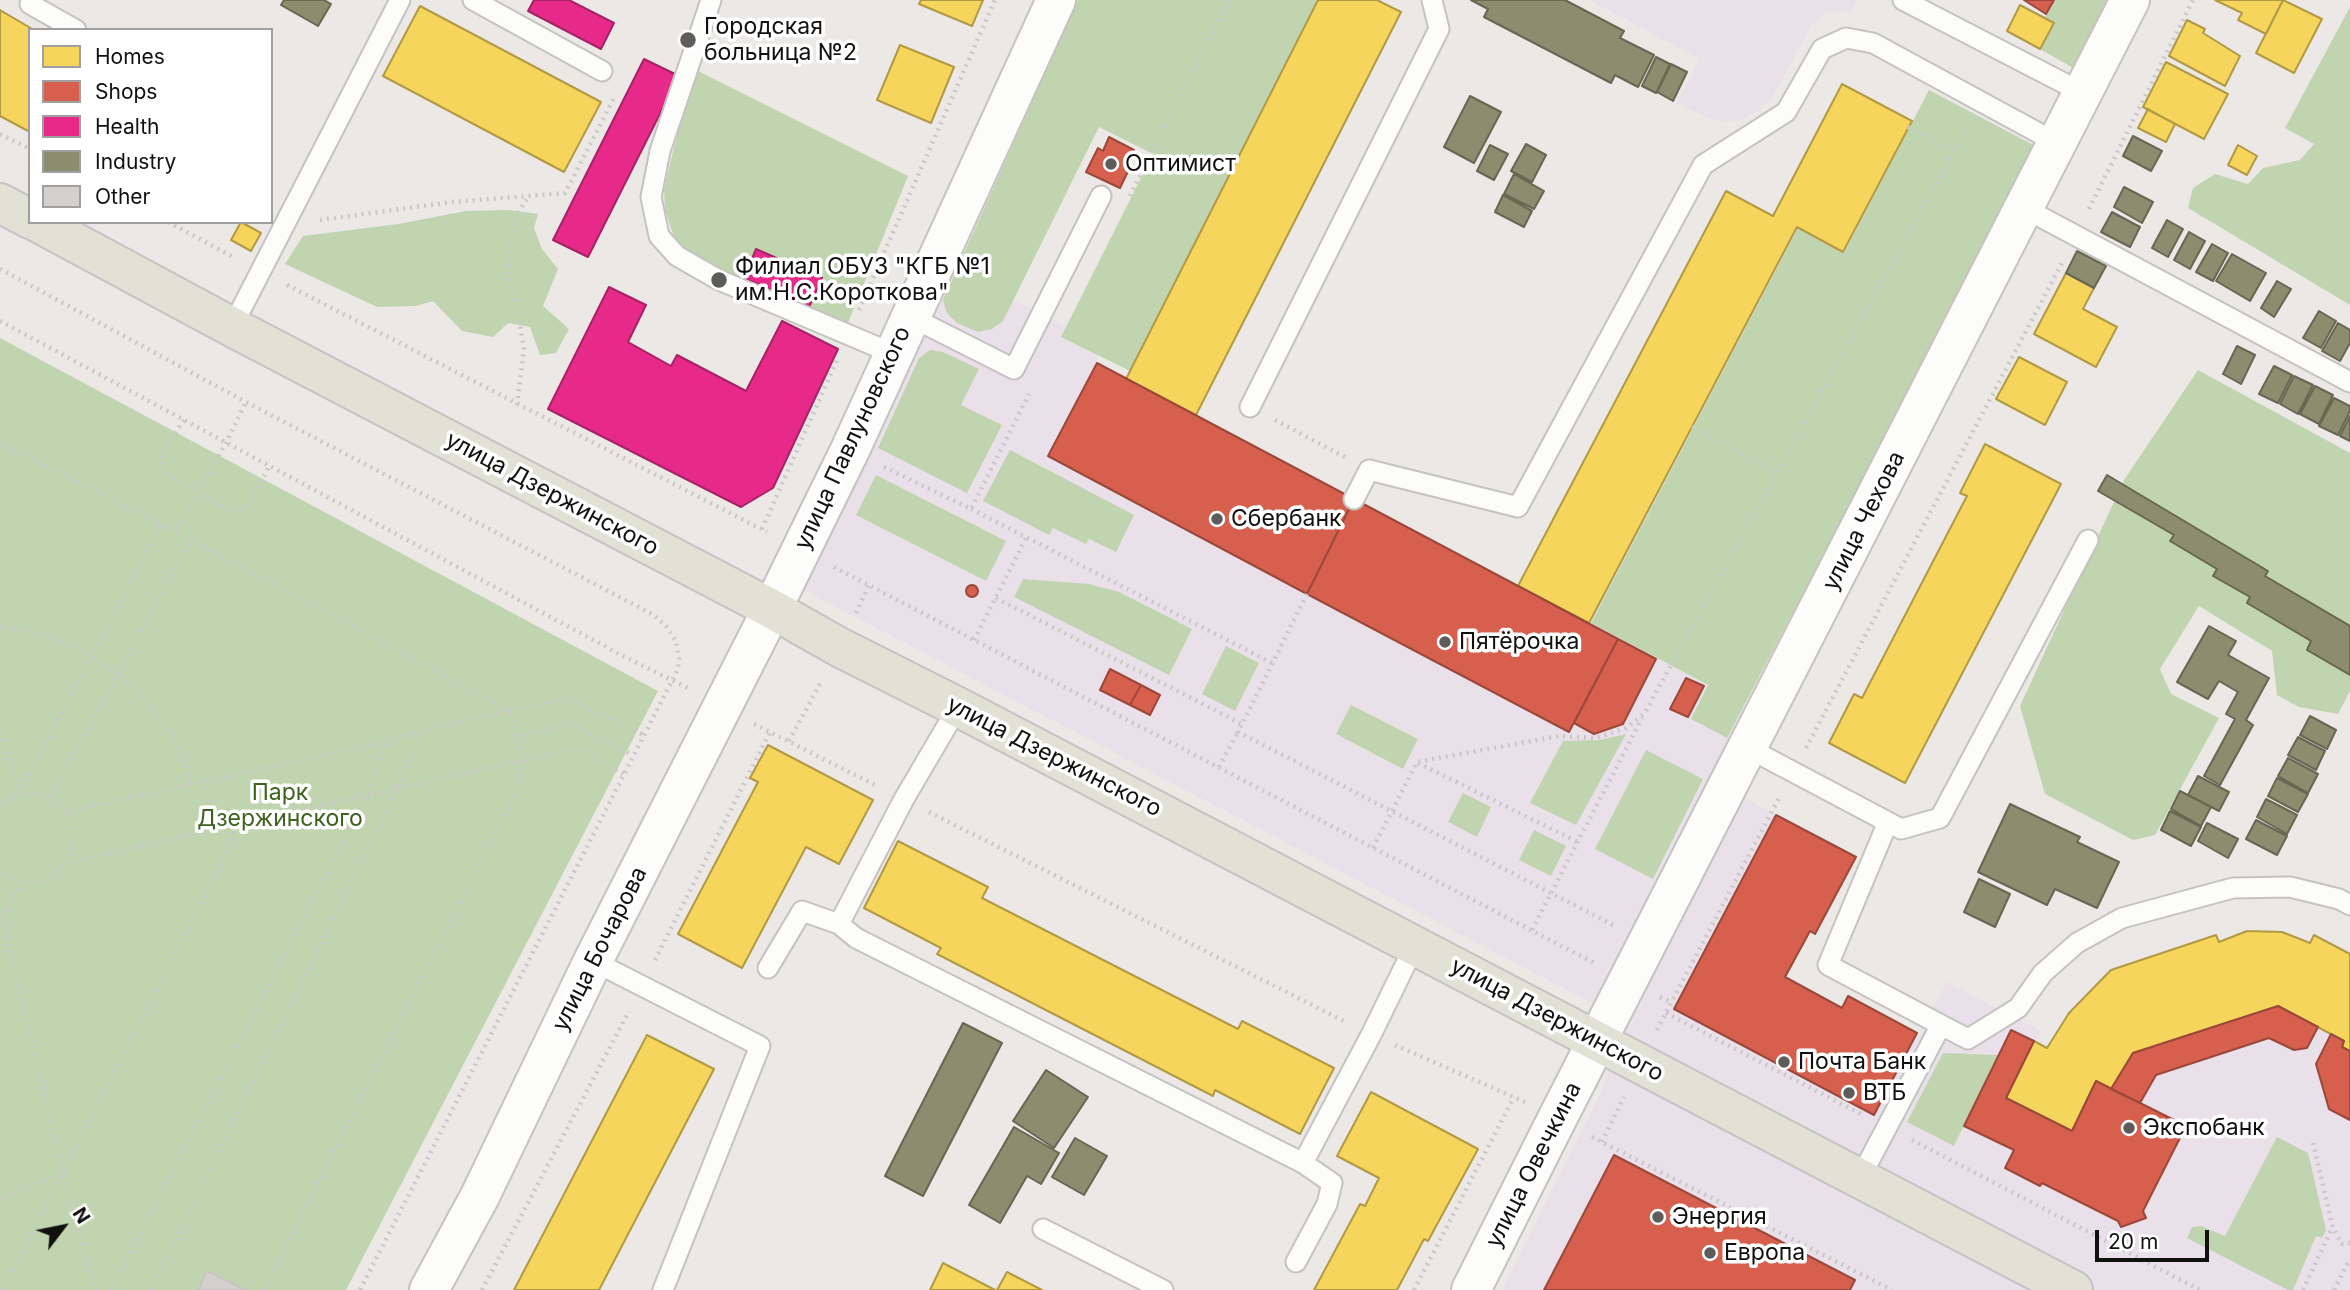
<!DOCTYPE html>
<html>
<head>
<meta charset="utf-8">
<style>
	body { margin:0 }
	#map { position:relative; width:2350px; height:1290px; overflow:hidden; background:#ebe8e6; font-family:Inter,sans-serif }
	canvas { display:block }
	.legend { position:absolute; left:28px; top:28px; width:245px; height:196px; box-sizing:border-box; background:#fff; border:2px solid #a09f9f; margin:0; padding:9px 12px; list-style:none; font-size:21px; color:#12100f }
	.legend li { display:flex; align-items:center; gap:14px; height:35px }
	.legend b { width:35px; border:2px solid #a09f9f }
	.north { position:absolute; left:28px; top:1192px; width:70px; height:70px; -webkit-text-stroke:5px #fff; paint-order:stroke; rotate:58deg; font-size:19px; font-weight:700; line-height:28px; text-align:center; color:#12100f }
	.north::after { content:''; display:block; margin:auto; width:24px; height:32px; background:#12100f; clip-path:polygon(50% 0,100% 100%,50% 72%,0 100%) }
	.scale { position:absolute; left:2095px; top:1230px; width:114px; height:32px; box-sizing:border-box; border:4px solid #12100f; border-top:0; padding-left:9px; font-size:21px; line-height:24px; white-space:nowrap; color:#12100f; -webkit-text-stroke:5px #fff; paint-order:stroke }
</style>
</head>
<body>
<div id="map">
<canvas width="2350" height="1290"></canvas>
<ul class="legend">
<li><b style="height:19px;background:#f6d55c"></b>Homes</li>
<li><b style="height:19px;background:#d6604d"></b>Shops</li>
<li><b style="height:19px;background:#e7298a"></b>Health</li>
<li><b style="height:19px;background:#8c8c6e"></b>Industry</li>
<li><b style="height:19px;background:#d3d0ce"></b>Other</li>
</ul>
<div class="north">N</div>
<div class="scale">20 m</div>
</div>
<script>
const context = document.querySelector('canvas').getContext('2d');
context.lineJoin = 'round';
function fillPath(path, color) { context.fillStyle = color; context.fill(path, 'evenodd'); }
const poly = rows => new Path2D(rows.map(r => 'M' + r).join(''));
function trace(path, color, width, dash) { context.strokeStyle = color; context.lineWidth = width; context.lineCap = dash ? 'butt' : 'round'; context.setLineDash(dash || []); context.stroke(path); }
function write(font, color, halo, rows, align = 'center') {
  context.font = font + ' Inter,sans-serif'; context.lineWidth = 7; context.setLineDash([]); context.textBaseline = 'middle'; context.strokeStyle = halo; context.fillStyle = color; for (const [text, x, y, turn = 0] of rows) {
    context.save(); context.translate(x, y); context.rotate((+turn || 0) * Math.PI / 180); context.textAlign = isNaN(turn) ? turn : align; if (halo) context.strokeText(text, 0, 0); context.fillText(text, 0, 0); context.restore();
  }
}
fillPath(poly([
	[1589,0,1857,0,1851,11,1827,12,1811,26,1772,98,1757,112,1739,120,1724,122,1711,119,1677,103,1700,59],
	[945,266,1098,342,1097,364,1708,685,1777,724,1742,796,1776,815,1674,1009,1874,1115,1947,982,2041,1031,2006,1098,2096,1081,2278,1006,2344,1041,2350,1051,2350,1290,1502,1290,1602,1090,1628,1022,804,590]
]), '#e9e0ea');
fillPath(poly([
	[1078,0,1318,0,1130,371,1061,337,1153,154,1099,127,1003,321,992,329,978,332,957,323,947,313,943,300],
	[2054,0,2111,0,2075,69,2040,49,2053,24,2044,19],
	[2350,7,2350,305,2188,208,2193,188,2215,174,2248,184,2263,168,2300,160,2314,144,2285,128],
	[696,70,908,176,847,325,731,276,694,257,674,237,665,210,664,189,688,89],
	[1929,90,2037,147,1727,738,1691,719,1708,685,1591,623,1798,228,1844,253],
	[509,210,538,214,534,228,542,249,558,269,543,306,569,329,556,353,540,355,530,327,508,323,493,337,462,331,433,301,416,306,377,307,285,264,303,236,398,224,466,211],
	[0,338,658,691,346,1290,0,1290],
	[930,350,943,352,979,369,961,405,1002,425,967,493,878,448,919,358],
	[2198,370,2350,453,2350,691,2338,714,2299,707,2277,695,2272,651,2199,606,2160,669,2171,694,2219,718,2155,835,2133,840,2045,794,2020,706,2124,480],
	[1010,450,1134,515,1116,552,1089,539,1086,544,1053,528,1049,535,983,501],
	[876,475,1006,541,986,581,856,515],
	[1023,579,1089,584,1119,592,1192,629,1169,675,1014,597],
	[1226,646,1259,663,1235,711,1202,694],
	[1351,705,1418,739,1403,769,1336,734],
	[1626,734,1576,825,1530,803,1563,741,1600,740],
	[1646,750,1703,779,1653,879,1595,849],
	[1463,793,1491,807,1477,837,1448,822],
	[1534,830,1566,846,1551,876,1519,860],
	[1943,1053,1998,1055,1954,1146,1907,1122],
	[2277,1137,2308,1153,2326,1230,2322,1238,2316,1236,2293,1290,2288,1290,2187,1238,2192,1227,2201,1226,2225,1236]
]), '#c0d5af');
const homes = poly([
	[921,0,983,0,972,26,919,4,921,0],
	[1318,0,1377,0,1401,12,1196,415,1126,379,1318,0],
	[2215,0,2283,0,2266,34,2238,20,2242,13,2215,0],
	[2283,0,2322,19,2294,73,2256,53,2283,0],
	[2020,5,2054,23,2040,49,2007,31,2020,5],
	[420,6,601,102,564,172,383,76,420,6],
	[0,10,34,30,30,30,30,132,0,116,0,10],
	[2187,20,2205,29,2203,33,2240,56,2225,86,2169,56,2187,20],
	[900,45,954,67,931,123,877,100,900,45],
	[2166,62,2228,94,2204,139,2143,107,2166,62],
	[1842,84,1912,121,1843,252,1797,227,1589,623,1518,586,1726,191,1773,216,1842,84],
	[2148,109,2175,124,2166,142,2138,128,2148,109],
	[2238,145,2257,156,2247,175,2228,165,2238,145],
	[241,222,261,233,251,251,231,240,241,222],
	[2066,273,2094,288,2083,309,2117,327,2096,367,2034,334,2066,273],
	[2019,357,2067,382,2045,425,1996,399,2019,357],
	[1985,444,2061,484,1905,783,1829,743,1854,694,1862,698,1967,496,1960,493,1985,444],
	[768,745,873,800,839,864,806,847,742,968,678,934,758,782,750,778,768,745],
	[898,841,988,887,982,898,1238,1029,1242,1021,1334,1068,1300,1134,1215,1090,1213,1096,937,954,941,948,864,908,898,841],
	[2247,931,2282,932,2310,943,2314,935,2350,954,2350,1051,2342,1047,2344,1041,2278,1006,2133,1053,2111,1089,2096,1081,2072,1131,2006,1098,2034,1041,2047,1048,2069,1013,2111,970,2216,935,2219,942,2247,931],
	[647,1035,714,1069,599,1290,514,1290,647,1035],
	[1371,1092,1478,1149,1428,1241,1424,1239,1397,1290,1314,1290,1360,1204,1365,1206,1379,1178,1337,1156,1371,1092],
	[943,1263,995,1290,930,1290,943,1263],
	[1007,1272,1042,1290,997,1290,1007,1272]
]);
fillPath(homes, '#f6d55c');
trace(homes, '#b29a45', 2);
const shops = poly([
	[2024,0,2054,0,2046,14,2024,0],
	[1109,137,1134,150,1127,163,1131,165,1120,188,1086,172,1098,148,1103,151,1109,137],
	[1097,363,1354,499,1307,594,1048,456,1097,363],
	[1354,499,1618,639,1569,732,1307,594,1354,499],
	'966 591a6 6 0 1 1 12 0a6 6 0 1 1-12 0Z',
	[1618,639,1656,659,1623,724,1594,734,1574,723,1618,639],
	[1110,669,1141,685,1130,705,1100,690,1110,669],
	[1686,678,1704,686,1688,717,1670,709,1686,678],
	[1141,685,1160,695,1150,715,1130,705,1141,685],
	[1776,815,1856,857,1815,934,1810,931,1785,977,1842,1008,1848,996,1917,1033,1874,1115,1674,1009,1776,815],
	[2278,1006,2318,1027,2307,1048,2294,1050,2269,1038,2156,1075,2140,1103,2111,1089,2133,1053,2278,1006],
	[2011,1030,2034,1041,2006,1098,2072,1131,2096,1081,2186,1126,2143,1211,2146,1218,2121,1227,2118,1221,2042,1183,2040,1186,2005,1168,2014,1150,1964,1126,2011,1030],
	[2331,1034,2344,1041,2342,1047,2350,1051,2350,1120,2329,1109,2316,1064,2331,1034],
	[1614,1155,1855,1280,1850,1290,1544,1290,1614,1155]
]);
fillPath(shops, '#d6604d');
trace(shops, '#9b483a', 2);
const health = poly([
	[534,0,569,0,614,23,601,49,528,11,534,0],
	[644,59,679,76,588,257,553,240,644,59],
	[756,249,822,278,809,307,744,278,756,249],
	[609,287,646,305,628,342,671,366,677,355,746,391,782,321,838,349,773,488,741,507,548,409,609,287]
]);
fillPath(health, '#e7298a');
trace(health, '#a72265', 2);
const industry = poly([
	[284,0,324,0,331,4,318,26,281,5,284,0],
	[1471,0,1565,0,1624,31,1620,38,1654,55,1638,87,1615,75,1611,83,1484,17,1488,9,1471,0],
	[1656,57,1670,64,1656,93,1642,86,1656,57],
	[1671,64,1687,72,1673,101,1657,92,1671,64],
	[1470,96,1501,112,1474,163,1444,147,1470,96],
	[2133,136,2162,151,2151,171,2123,156,2133,136],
	[1526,144,1546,155,1532,182,1511,171,1526,144],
	[1490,145,1508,154,1494,180,1477,171,1490,145],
	[1514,174,1544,191,1534,209,1504,194,1514,174],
	[2124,187,2153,202,2142,223,2114,207,2124,187],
	[1503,195,1532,211,1524,227,1495,212,1503,195],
	[2112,212,2140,227,2130,247,2101,232,2112,212],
	[2167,220,2183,229,2168,257,2152,248,2167,220],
	[2189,232,2205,241,2190,269,2174,260,2189,232],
	[2212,244,2228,253,2213,281,2196,272,2212,244],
	[2077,251,2106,266,2094,288,2066,273,2077,251],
	[2232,254,2266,273,2250,301,2216,281,2232,254],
	[2277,281,2291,289,2274,317,2261,308,2277,281],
	[2319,311,2336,321,2321,348,2303,338,2319,311],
	[2338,323,2350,330,2350,343,2340,361,2322,351,2338,323],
	[2237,346,2255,355,2241,384,2223,374,2237,346],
	[2274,366,2292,375,2278,403,2259,394,2274,366],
	[2294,376,2313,385,2298,414,2280,404,2294,376],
	[2315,386,2333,395,2319,424,2300,414,2315,386],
	[2334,398,2350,406,2350,411,2338,435,2319,426,2334,398],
	[2350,416,2350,441,2340,436,2350,416],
	[2107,475,2268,571,2265,576,2350,626,2350,675,2307,650,2311,641,2247,603,2250,597,2213,576,2217,569,2170,541,2174,535,2098,491,2107,475],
	[2209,626,2236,641,2228,655,2269,678,2246,720,2253,725,2220,785,2204,776,2235,719,2226,714,2238,692,2219,681,2208,699,2177,682,2209,626],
	[2310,716,2336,730,2327,749,2300,735,2310,716],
	[2298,737,2325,751,2316,770,2288,755,2298,737],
	[2288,758,2318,774,2308,793,2278,776,2288,758],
	[2198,776,2229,792,2219,811,2188,795,2198,776],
	[2277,778,2308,794,2298,812,2268,796,2277,778],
	[2180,791,2211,807,2201,826,2171,809,2180,791],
	[2266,799,2297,815,2287,834,2257,817,2266,799],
	[2010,804,2080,837,2077,842,2119,862,2097,908,2055,889,2047,905,1978,872,2010,804],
	[2170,811,2201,827,2191,846,2161,830,2170,811],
	[2256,820,2287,836,2277,855,2246,839,2256,820],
	[2207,823,2238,839,2228,858,2198,841,2207,823],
	[1979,879,2010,894,1995,927,1964,912,1979,879],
	[963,1023,1002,1043,923,1196,885,1176,963,1023],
	[1046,1070,1088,1097,1054,1148,1013,1121,1046,1070],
	[1014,1127,1059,1153,1041,1184,1027,1176,1000,1223,969,1205,1014,1127],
	[1075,1138,1107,1156,1084,1195,1052,1177,1075,1138]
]);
fillPath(industry, '#8c8c6e');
trace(industry, '#676752', 2);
const building = poly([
	[207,1271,246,1290,198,1290,207,1271]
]);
fillPath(building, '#d3d0ce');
trace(building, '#c7c5c3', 2);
const lane = poly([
	[32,0,30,4,76,30],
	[473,0,602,71],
	[711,0,660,151,651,197,659,236,677,256,719,280,894,354],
	[1903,0,2083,93],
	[2024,208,2350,382],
	[911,317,1014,369,1101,196],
	[232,327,400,0],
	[1250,407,1439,29,1432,0],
	[1354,499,1369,470,1518,507,1703,165,1786,112,1822,49,1846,38,1873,43,2057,143],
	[958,707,904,799,839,924,856,938,1303,1163,1371,1035,1415,945],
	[1748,748,1901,829,1940,818,2088,540],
	[593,961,760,1046,663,1290],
	[768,968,802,911,839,924],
	[1941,1025,1968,1039,2018,1008,2043,973,2077,943,2122,918,2233,888,2290,887,2339,899,2350,905],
	[1860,1178,1941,1025,1828,965,1888,822],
	[1043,1229,1163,1290],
	[1296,1262,1327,1204,1332,1183,1303,1163]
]);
const street = poly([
	[772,609,850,450,1056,0],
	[1471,1290,1557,1119,2130,0]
]);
const secondary = poly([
	[429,1290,480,1196,593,961,772,609]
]);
const primary = poly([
	[0,203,30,219],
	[37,222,232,327,772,609,839,647,958,707,2073,1290]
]);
trace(lane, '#c5c3c1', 23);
trace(street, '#c5c3c1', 42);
trace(secondary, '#c5c3c1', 42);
trace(primary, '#c4c3c2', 42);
trace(poly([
	[1908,127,1954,151],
	[0,134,30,149],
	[1130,196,1229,0],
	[2089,209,2193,0],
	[320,220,452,202,565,193,615,96],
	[168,222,235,258],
	[0,269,246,402,654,615,666,626,676,641,679,658,678,669,360,1290],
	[287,285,767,532],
	[859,310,995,0],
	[0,321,623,656,688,688],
	[517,405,524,348,518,313,508,272,513,221,529,196],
	[184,420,161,454,161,463,164,472,198,493,233,512,241,510,249,504,269,467],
	[1275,420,1345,457],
	[1692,427,1777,472],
	[0,445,25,455,161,524],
	[884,467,971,509,1029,394],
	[971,509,1272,663],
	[762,529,837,360],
	[191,540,509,710,522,761,516,793,264,1290],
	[834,567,1596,964],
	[1307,594,1238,732,1613,925],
	[996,598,1242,724],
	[856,613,869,585],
	[0,626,38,633,72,646,118,673,146,700,168,729,186,764,190,784],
	[974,640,1026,538],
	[754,724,877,786],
	[0,732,19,793],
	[516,736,572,724,633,755],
	[789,741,822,680],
	[1806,748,2063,261],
	[1418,763,1578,842],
	[1219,767,1238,732],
	[205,780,213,830],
	[19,794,161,524,175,533],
	[50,797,191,540,175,533,226,443,246,402],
	[0,804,19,794,37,794,50,797,66,812,73,829,73,847,67,863,49,879,38,882,20,883,4,876,0,872],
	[66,812,387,741,423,730,567,698,644,735],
	[929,812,1346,1022],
	[1373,848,1417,762,1559,736,1596,738,1626,728,1644,714,1968,126],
	[67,863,577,748,623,774],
	[6,909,8,944,63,1173,93,1284,98,1290],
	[0,921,20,883],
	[1532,930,1642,718],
	[655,960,770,732],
	[1660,997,1672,1003],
	[1666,1013,1861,1114],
	[1657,1030,1780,796],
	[1395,1045,1525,1102],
	[1592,1137,1892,1290],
	[1912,1140,2200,1290],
	[1602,1142,1624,1097],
	[2313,1143,2333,1228,2342,1244,2350,1243],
	[0,1198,63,1173],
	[3,1290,212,882,238,825],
	[111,1290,367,796,387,741],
	[151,1290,397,789,423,730],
	[482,1290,629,1011],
	[1414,1290,1514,1097],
	[2303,1290,2332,1228],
	[2334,1290,2350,1259]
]), '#c9c7c7', 4.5, [2, 5]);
trace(lane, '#fcfcfb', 19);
trace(street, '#fcfcfb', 38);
trace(secondary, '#fcfcfb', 38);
trace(primary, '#e1e1d6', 38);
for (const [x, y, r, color] of [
	[688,40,9,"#5e5c5a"],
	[1111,164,7,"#5e5c5a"],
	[719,280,9,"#5e5c5a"],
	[1217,519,7,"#5e5c5a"],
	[1445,642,7,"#5e5c5a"],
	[1784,1062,7,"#5e5c5a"],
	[1849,1093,7,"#5e5c5a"],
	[2129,1128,7,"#5e5c5a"],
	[1658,1217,7,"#5e5c5a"],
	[1710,1253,7,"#5e5c5a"]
]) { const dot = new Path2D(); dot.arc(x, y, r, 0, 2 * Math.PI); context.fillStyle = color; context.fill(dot); trace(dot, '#fff', 2.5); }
write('23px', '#12100f', '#fff', [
	["Городская",704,27],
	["больница №2",704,53],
	["Оптимист",1125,164],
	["Филиал ОБУЗ \"КГБ №1",735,267],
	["им.Н.С.Короткова\"",735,293],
	["Сбербанк",1231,519],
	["Пятёрочка",1459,642],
	["Почта Банк",1798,1062],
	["ВТБ",1863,1093],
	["Экспобанк",2143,1128],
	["Энергия",1672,1217],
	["Европа",1724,1253]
], 'left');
write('23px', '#12100f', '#fff', [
	["улица Павлуновского",853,438,-65],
	["улица Дзержинского",552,494,28],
	["улица Чехова",1864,521,-63],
	["улица Дзержинского",1054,757,27],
	["улица Бочарова",600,949,-63],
	["улица Дзержинского",1557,1020,28],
	["улица Овечкина",1534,1165,-63]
]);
write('23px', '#3d621e', '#fff', [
	["Парк",280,793],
	["Дзержинского",280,819]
]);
</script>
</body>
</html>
